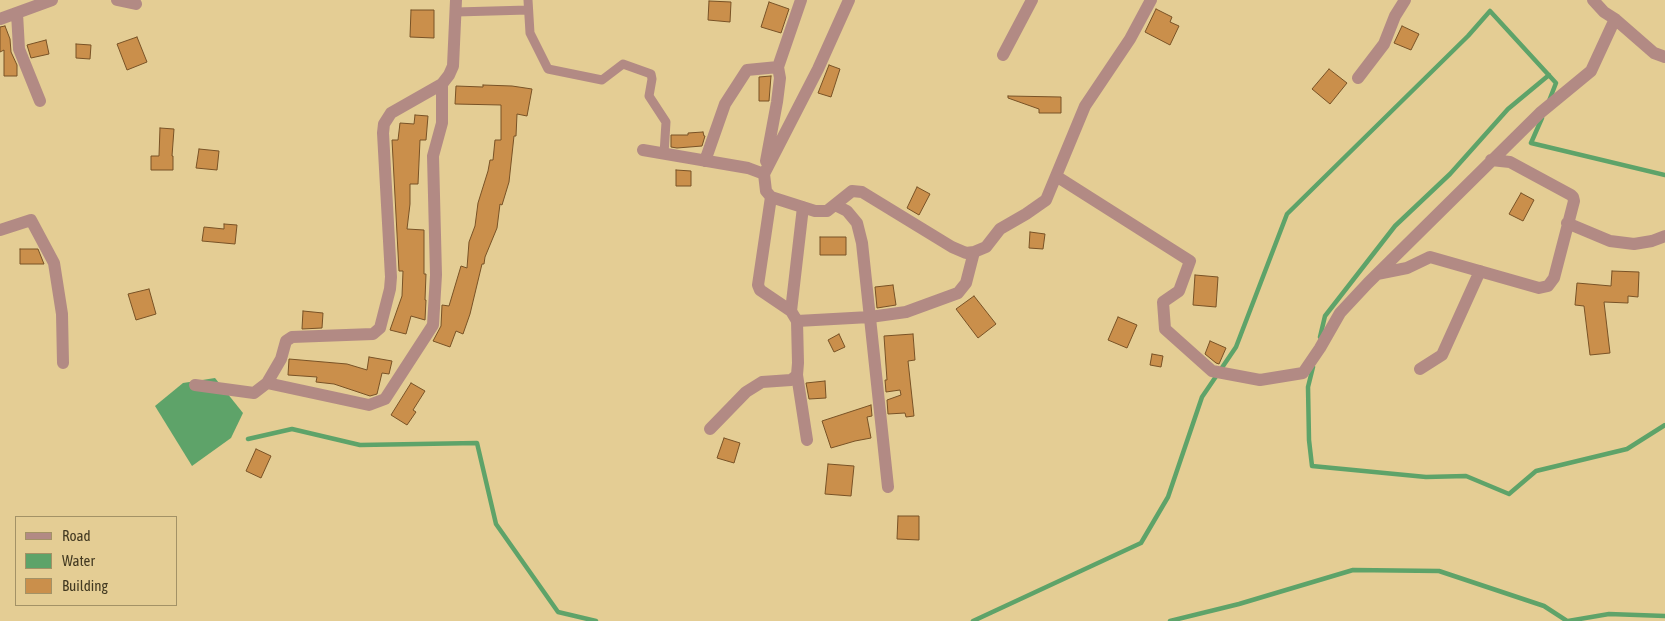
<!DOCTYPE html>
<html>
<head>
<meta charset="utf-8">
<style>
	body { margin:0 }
	#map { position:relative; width:1665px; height:621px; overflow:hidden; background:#e4cd94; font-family:"Asap Condensed",sans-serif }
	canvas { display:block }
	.legend { position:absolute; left:15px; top:516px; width:162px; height:90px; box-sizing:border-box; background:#e4cd94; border:1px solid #a39266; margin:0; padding:6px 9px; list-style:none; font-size:15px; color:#423921 }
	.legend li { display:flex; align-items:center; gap:10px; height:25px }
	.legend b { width:25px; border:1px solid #a39266 }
</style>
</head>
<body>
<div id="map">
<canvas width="1665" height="621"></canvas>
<ul class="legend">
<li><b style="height:6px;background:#b28a84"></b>Road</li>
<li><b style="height:14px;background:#5ea369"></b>Water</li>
<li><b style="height:14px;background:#ca8f4b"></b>Building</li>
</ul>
</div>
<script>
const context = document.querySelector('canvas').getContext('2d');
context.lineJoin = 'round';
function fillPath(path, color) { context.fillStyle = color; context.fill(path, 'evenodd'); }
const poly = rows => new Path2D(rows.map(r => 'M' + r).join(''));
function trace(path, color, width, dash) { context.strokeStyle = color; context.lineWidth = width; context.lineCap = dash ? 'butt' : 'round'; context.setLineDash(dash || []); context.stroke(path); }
fillPath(poly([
	[215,378,243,413,231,438,192,466,155,406,183,383]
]), '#5ea369');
trace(poly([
	[1542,118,1531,143,1665,175],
	[1320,337,1325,316,1395,226,1450,174,1508,109,1549,75],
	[1313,367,1308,387,1309,440,1312,466,1426,477,1466,476,1509,494,1536,471,1627,449,1665,425],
	[248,439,292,429,360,445,477,443,496,524,558,612,596,621],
	[973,621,1141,543,1168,497,1202,397,1236,347,1287,214,1468,36,1490,11,1556,83,1549,101],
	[1170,621,1239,604,1353,570,1439,571,1544,606,1567,621],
	[1568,621,1609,614,1665,616]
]), '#5ea369', 4.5);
const building = poly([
	[709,1,731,2,730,22,708,20,709,1],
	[769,2,789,9,781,33,761,27,769,2],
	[1156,9,1172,17,1170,22,1179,26,1170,45,1145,32,1156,9],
	[411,10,434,10,434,38,410,37,411,10],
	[5,26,10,39,11,52,17,65,17,76,4,76,4,50,0,52,0,27,5,26],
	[1402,26,1419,34,1411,50,1394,43,1402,26],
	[137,37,147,62,127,70,117,44,137,37],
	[46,40,49,54,31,58,27,45,46,40],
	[76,44,91,45,90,59,76,58,76,44],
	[829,65,840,69,831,97,818,93,829,65],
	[1329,69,1347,83,1330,104,1312,89,1329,69],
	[771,76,769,101,759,101,759,77,771,76],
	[483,85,512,86,532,89,527,116,517,114,516,136,514,136,509,182,502,205,500,204,497,228,485,257,484,264,482,264,470,314,463,334,456,331,450,347,433,341,441,326,442,305,449,306,461,266,467,268,469,242,475,226,478,203,488,171,490,160,493,160,495,140,501,140,501,105,455,104,456,86,483,87,483,85],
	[1008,96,1061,97,1061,113,1039,113,1039,109,1008,98,1008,96],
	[415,115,428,116,426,140,420,140,418,184,410,184,410,204,407,229,424,230,424,274,426,274,425,300,426,300,425,320,411,316,406,334,390,330,402,296,403,271,399,271,392,140,398,140,400,123,414,124,415,115],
	[160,128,174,129,172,156,173,156,173,170,151,170,151,156,159,156,160,128],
	[703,132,704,136,705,136,702,146,677,148,671,147,671,135,688,135,688,133,703,132],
	[199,149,219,151,217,170,196,168,199,149],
	[676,170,691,171,691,186,676,186,676,170],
	[917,187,930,194,919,215,907,208,917,187],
	[1521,193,1534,200,1523,221,1509,214,1521,193],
	[224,224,237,225,235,244,202,241,204,227,224,229,224,224],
	[1030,232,1045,234,1043,249,1029,248,1030,232],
	[820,237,846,237,846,255,820,255,820,237],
	[20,249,38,249,44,264,20,264,20,249],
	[1612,271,1639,272,1638,297,1628,296,1628,303,1604,302,1610,353,1590,355,1584,306,1575,305,1577,283,1611,286,1612,271],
	[1195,275,1218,277,1216,307,1193,305,1195,275],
	[893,285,896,305,877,308,875,287,893,285],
	[149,289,156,314,136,320,128,294,149,289],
	[974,296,996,324,978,338,956,309,974,296],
	[303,311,323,313,322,328,302,329,303,311],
	[1118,317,1137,325,1127,348,1108,340,1118,317],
	[839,334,845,347,834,352,828,340,839,334],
	[913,334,915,360,908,361,914,416,906,417,905,413,888,414,887,400,901,395,900,390,886,392,885,380,887,380,884,336,913,334],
	[1210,341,1226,348,1219,364,1216,363,1205,354,1210,341],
	[1152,354,1163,356,1161,367,1150,365,1152,354],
	[369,357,392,361,389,374,382,373,377,394,370,396,334,384,316,382,317,377,288,375,289,359,347,364,367,370,369,357],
	[825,381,826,398,809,399,806,383,825,381],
	[411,383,425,391,413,410,416,412,407,425,391,415,411,383],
	[871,405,872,416,867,417,871,438,855,441,831,448,822,421,871,405],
	[724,438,740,443,734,463,717,458,724,438],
	[256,449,271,456,261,478,246,471,256,449],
	[828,464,854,466,851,496,825,494,828,464],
	[898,516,919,516,919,540,897,539,898,516]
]);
fillPath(building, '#ca8f4b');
trace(building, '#785226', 1);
trace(poly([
	[528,0,530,33,548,69,602,80,623,64,651,74,652,79,649,96,666,122,664,154],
	[456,12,528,10]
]), '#b28a84', 9);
trace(poly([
	[117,0,136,4],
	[1593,0,1604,12,1615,19,1654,53,1665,57],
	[17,13,19,49,40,101],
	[0,19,52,0],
	[1003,55,1032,0],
	[1358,78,1384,44,1395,16,1405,0],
	[643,150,748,168,764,174,766,191,771,197,815,211,827,211,852,191,862,192,952,247,966,253,974,252,986,247,1000,229,1026,214,1046,200,1085,106,1130,39,1151,0],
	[705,161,725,104,747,70,778,67,801,0],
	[766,161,777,102,780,78,778,67],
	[764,174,818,69,849,0],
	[1056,176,1190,261,1179,291,1163,302,1165,329,1212,371,1260,380,1303,373,1320,348,1340,313,1368,283,1540,113,1591,71,1615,19],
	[835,205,847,211,857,223,862,243,888,487],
	[1567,223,1610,241,1634,244,1652,241,1665,236],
	[0,230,31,220,54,263,62,314,63,363],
	[1377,274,1407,268,1430,257,1539,288,1548,286,1554,278,1574,201,1573,197,1571,195,1510,162,1491,160],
	[791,311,803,207],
	[797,321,870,317,906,312,958,293,966,283,974,252],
	[1420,369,1442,355,1480,271],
	[797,375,807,440],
	[267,383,369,405,385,399,433,325,436,275,433,156,442,123,442,84],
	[195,385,254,393,267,383,281,359,286,341,292,337,373,334,380,328,390,289,391,277,383,133,384,124,391,113,442,84,449,75,453,66,456,0],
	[710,429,746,392,762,382,791,380,797,375,798,363,797,321,791,311,760,290,758,285,771,197]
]), '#b28a84', 12);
</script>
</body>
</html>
